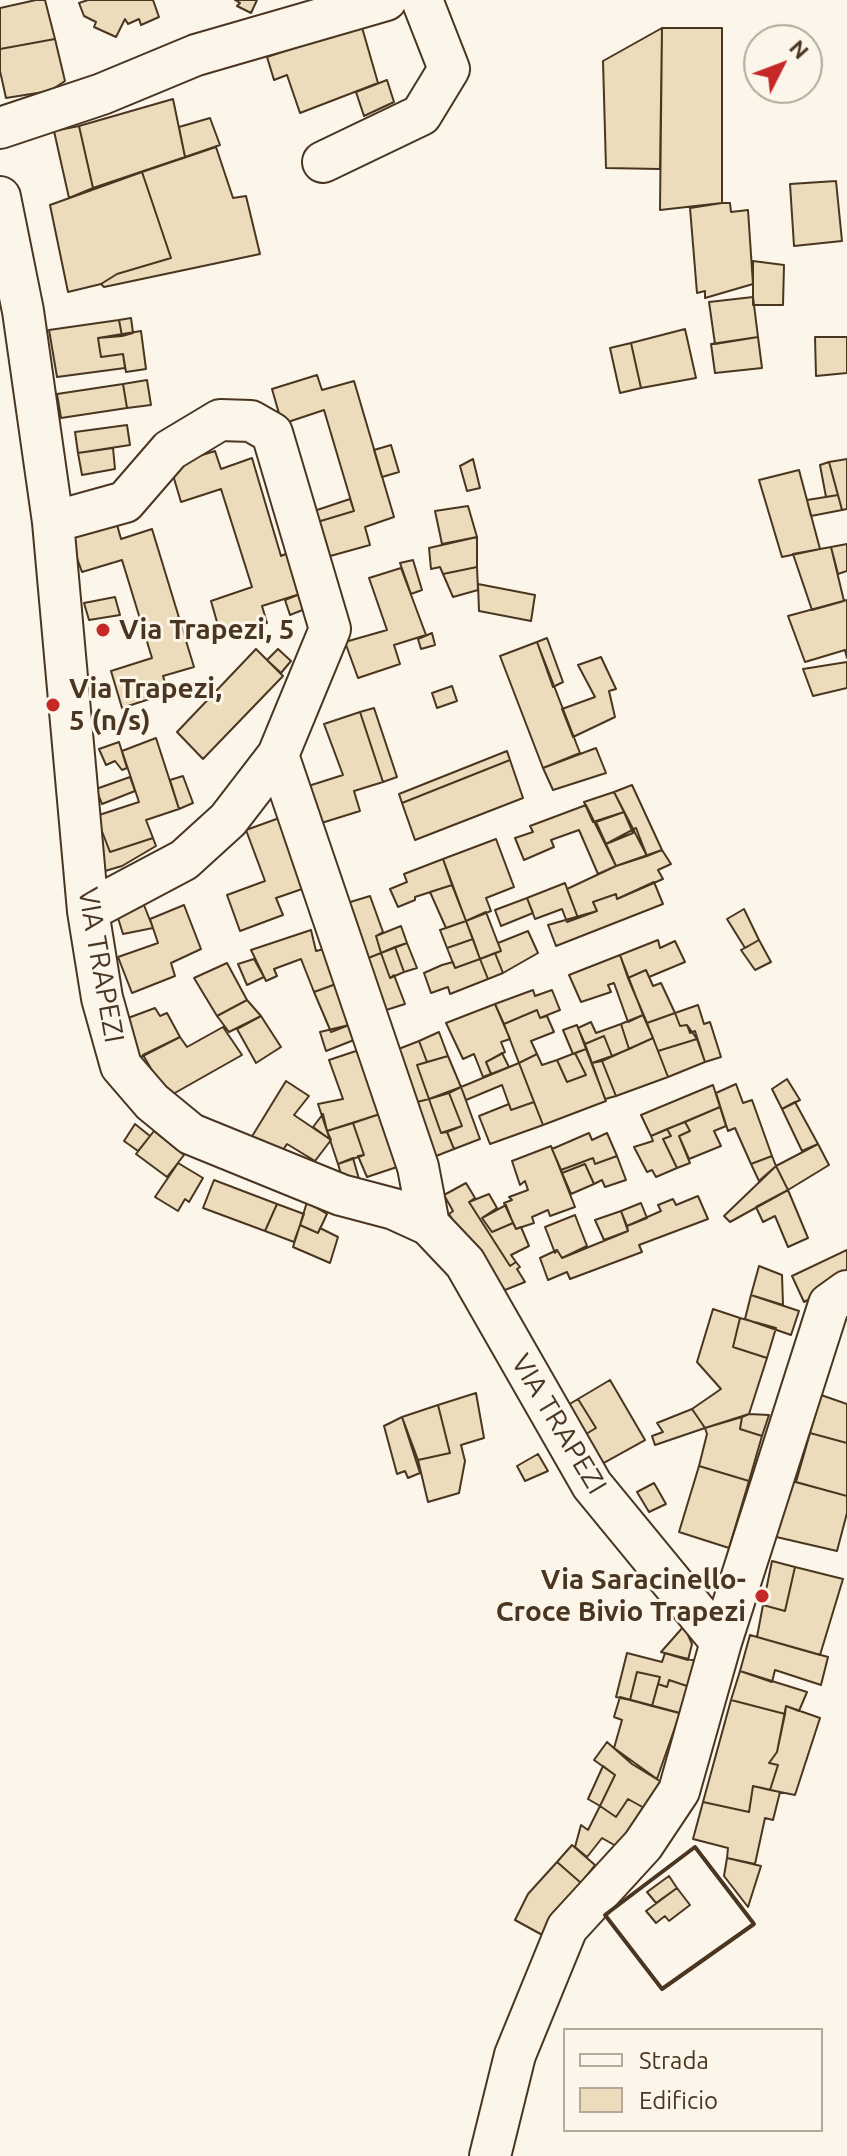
<!DOCTYPE html>
<html>
<head>
<meta charset="utf-8">
<style>
	body { margin:0 }
	#map { position:relative; width:847px; height:2156px; overflow:hidden; background:#fbf6e9; font-family:Ubuntu,sans-serif }
	canvas { display:block }
	.legend { position:absolute; left:563px; top:2028px; width:260px; height:104px; box-sizing:border-box; background:#fbf6e9; border:2px solid #b4a999; margin:0; padding:10px 14px; list-style:none; font-size:24px; color:#4a3520 }
	.legend li { display:flex; align-items:center; gap:16px; height:40px }
	.legend b { width:40px; border:2px solid #b4a999 }
	.north { position:absolute; left:743px; top:24px; width:80px; height:80px; box-sizing:border-box; background:#fbf6e9; border:2px solid #b4a999; border-radius:50%; rotate:48deg; font-size:22px; font-weight:700; line-height:32px; text-align:center; color:#4a3520 }
	.north::after { content:''; display:block; margin:auto; width:28px; height:36px; background:#c62828; clip-path:polygon(50% 0,100% 100%,50% 72%,0 100%) }
</style>
</head>
<body>
<div id="map">
<canvas width="847" height="2156"></canvas>
<ul class="legend">
<li><b style="height:10px;background:#fbf6e9"></b>Strada</li>
<li><b style="height:22px;background:#ecdcbc"></b>Edificio</li>
</ul>
<div class="north">N</div>
</div>
<script>
const context = document.querySelector('canvas').getContext('2d');
context.lineJoin = 'round';
function fillPath(path, color) { context.fillStyle = color; context.fill(path, 'evenodd'); }
const poly = rows => new Path2D(rows.map(r => 'M' + r).join(''));
function trace(path, color, width, dash) { context.strokeStyle = color; context.lineWidth = width; context.lineCap = dash ? 'butt' : 'round'; context.setLineDash(dash || []); context.stroke(path); }
function write(font, color, halo, rows, align = 'center') {
  context.font = font + ' Ubuntu,sans-serif'; context.lineWidth = 6; context.setLineDash([]); context.textBaseline = 'middle'; context.strokeStyle = halo; context.fillStyle = color; for (const [text, x, y, turn = 0] of rows) {
    context.save(); context.translate(x, y); context.rotate((+turn || 0) * Math.PI / 180); context.textAlign = isNaN(turn) ? turn : align; if (halo) context.strokeText(text, 0, 0); context.fillText(text, 0, 0); context.restore();
  }
}
const building = poly([
	[36,0,45,0,55,39,0,49,0,8,36,0],
	[153,0,159,17,141,25,139,19,128,24,125,19,116,37,94,27,96,22,84,16,79,3,88,0,153,0],
	[235,0,257,0,251,13,237,6,240,3,235,0],
	[359,17,378,83,300,113,287,75,274,80,267,57,338,33,359,17],
	[662,28,722,28,722,203,660,210,662,28],
	[662,28,660,169,606,168,603,61,662,28],
	[55,39,65,81,50,91,6,98,0,71,0,49,55,39],
	[387,80,394,102,364,116,356,92,387,80],
	[173,99,185,157,93,188,79,126,173,99],
	[210,118,220,145,185,157,179,127,210,118],
	[79,126,93,188,69,198,54,131,79,126],
	[216,147,233,198,246,196,260,254,104,287,101,284,117,274,171,258,142,172,216,147],
	[142,172,171,258,117,274,101,284,68,292,50,205,142,172],
	[836,181,842,241,794,246,790,184,836,181],
	[722,203,730,203,731,212,748,210,753,284,705,298,705,291,697,293,690,208,722,203],
	[753,261,784,265,783,305,753,305,753,261],
	[753,297,758,337,715,344,709,302,753,297],
	[131,318,133,333,122,336,119,320,131,318],
	[119,320,122,336,98,338,101,357,123,354,125,368,57,377,49,330,119,320],
	[685,329,696,378,641,388,631,343,685,329],
	[141,331,146,369,126,372,123,354,101,357,98,338,141,331],
	[758,337,762,368,715,373,711,344,758,337],
	[815,337,847,337,847,373,816,376,815,337],
	[631,343,641,388,620,393,610,348,631,343],
	[317,375,322,390,354,381,394,517,365,527,370,545,323,558,314,523,354,511,324,410,282,424,272,389,317,375],
	[147,380,151,405,127,408,123,384,147,380],
	[123,384,127,408,61,418,57,394,123,384],
	[127,425,130,445,78,453,75,432,127,425],
	[391,445,399,472,382,477,374,450,391,445],
	[113,448,115,469,82,475,78,453,113,448],
	[215,451,221,469,252,458,281,556,288,553,300,594,262,606,267,623,221,636,211,601,252,587,221,489,181,502,170,465,215,451],
	[473,459,480,488,467,491,460,466,473,459],
	[847,459,847,509,842,510,829,462,847,459],
	[829,462,838,495,826,497,820,465,829,462],
	[799,470,820,549,782,557,759,480,799,470],
	[838,495,842,510,811,516,807,500,838,495],
	[350,499,354,511,314,523,311,512,350,499],
	[468,506,477,537,442,544,435,511,468,506],
	[116,521,121,539,152,529,194,667,163,676,168,693,122,708,111,671,152,658,122,560,82,572,69,536,116,521],
	[477,537,477,567,443,574,440,567,431,569,429,548,477,537],
	[847,544,847,571,838,574,831,547,847,544],
	[831,547,844,601,812,610,793,554,831,547],
	[413,560,422,590,411,594,400,563,413,560],
	[477,567,478,590,453,597,443,574,477,567],
	[401,568,426,635,394,645,400,664,358,678,345,642,387,630,369,578,401,568],
	[478,584,535,595,531,621,479,611,478,584],
	[300,594,305,609,290,615,285,600,300,594],
	[115,597,120,615,89,620,84,603,115,597],
	[847,600,847,658,845,650,805,662,788,616,847,600],
	[432,633,435,645,421,649,418,639,432,633],
	[547,638,563,682,553,687,537,642,547,638],
	[537,642,580,753,543,768,500,656,537,642],
	[256,649,283,676,203,759,177,732,256,649],
	[278,649,291,661,281,673,267,660,278,649],
	[601,657,616,689,609,691,615,717,573,737,562,709,595,697,578,665,601,657],
	[847,662,847,688,813,696,803,669,847,662],
	[452,686,457,701,437,708,432,693,452,686],
	[374,708,397,777,383,782,360,712,374,708],
	[360,712,383,782,354,791,360,811,315,825,302,788,343,775,324,724,360,712],
	[156,738,179,809,146,820,153,838,110,852,96,816,139,802,122,751,156,738],
	[119,742,127,768,122,770,115,761,106,765,99,749,119,742],
	[596,748,606,773,553,790,543,768,596,748],
	[507,751,510,760,402,803,399,794,507,751],
	[510,760,523,798,415,840,402,803,510,760],
	[183,776,193,803,179,809,170,780,183,776],
	[130,777,135,791,102,804,96,789,130,777],
	[632,785,662,850,647,856,614,792,632,785],
	[614,792,624,812,593,822,584,802,614,792],
	[586,805,616,866,598,874,579,830,551,840,554,847,524,860,515,838,533,832,530,826,586,805],
	[624,812,633,833,606,844,596,822,624,812],
	[96,816,110,852,153,838,156,846,122,866,105,871,88,819,96,816],
	[282,817,308,887,276,898,283,915,240,931,227,895,265,881,246,830,282,817],
	[636,828,647,856,616,866,606,844,636,828],
	[496,839,514,887,486,898,491,911,466,921,443,859,496,839],
	[662,850,671,864,658,870,663,879,617,899,616,894,593,902,597,911,578,918,567,889,616,866,662,850],
	[443,859,452,885,415,897,415,900,398,907,390,889,407,882,404,874,443,859],
	[654,882,663,904,556,946,548,925,597,911,593,902,616,894,617,899,654,882],
	[565,883,578,918,567,922,562,909,535,919,527,898,565,883],
	[452,885,466,921,446,928,430,892,452,885],
	[370,896,383,932,376,936,381,953,358,962,347,903,370,896],
	[527,898,533,913,501,926,495,910,527,898],
	[144,905,153,928,123,934,118,918,144,905],
	[184,905,201,949,171,963,175,976,132,993,118,957,158,943,150,919,184,905],
	[744,909,759,940,745,948,727,919,744,909],
	[486,912,501,951,480,959,466,921,486,912],
	[466,921,473,939,447,948,440,930,466,921],
	[401,926,407,943,381,953,376,936,401,926],
	[311,930,316,951,324,949,336,984,314,992,301,959,274,969,277,976,266,981,251,950,311,930],
	[528,931,538,953,503,973,495,953,501,951,498,943,528,931],
	[473,939,480,959,455,968,447,948,473,939],
	[658,940,660,948,675,941,685,962,649,977,646,970,628,978,620,955,658,940],
	[759,940,771,962,755,970,741,950,759,940],
	[407,943,417,968,404,972,395,947,407,943],
	[395,947,404,972,390,978,381,953,395,947],
	[381,953,390,978,394,975,405,1004,383,1011,358,962,381,953],
	[495,953,503,973,488,979,480,959,495,953],
	[620,955,643,1015,628,1022,614,983,608,985,611,992,581,1002,569,975,620,955],
	[254,959,264,977,247,985,238,964,254,959],
	[480,959,488,979,450,994,448,987,431,993,424,973,442,965,453,962,455,968,480,959],
	[227,963,247,1000,217,1016,194,978,227,963],
	[646,970,653,986,661,983,675,1013,647,1023,628,978,646,970],
	[336,984,349,1025,331,1032,314,992,336,984],
	[533,990,535,996,552,990,560,1010,540,1018,537,1010,504,1024,495,1004,533,990],
	[247,1000,261,1016,229,1032,217,1016,247,1000],
	[495,1004,510,1039,501,1042,505,1052,486,1062,491,1074,483,1077,474,1054,463,1059,446,1023,495,1004],
	[698,1005,704,1024,710,1022,721,1057,705,1062,695,1031,690,1033,687,1025,680,1026,675,1013,698,1005],
	[155,1008,160,1016,167,1013,180,1037,137,1059,120,1021,155,1008],
	[537,1010,540,1018,547,1016,554,1032,531,1041,537,1054,519,1063,504,1024,537,1010],
	[675,1013,680,1026,687,1025,697,1039,658,1051,647,1023,675,1013],
	[643,1015,653,1038,629,1049,621,1024,643,1015],
	[261,1016,281,1047,256,1063,237,1029,261,1016],
	[591,1022,596,1033,621,1024,629,1049,612,1056,604,1036,585,1044,578,1028,591,1022],
	[349,1025,354,1040,326,1051,320,1032,349,1025],
	[577,1025,586,1049,573,1054,563,1030,577,1025],
	[223,1027,242,1055,173,1094,157,1079,143,1055,180,1037,187,1047,223,1027],
	[439,1032,448,1056,427,1062,419,1041,439,1032],
	[604,1036,612,1056,592,1063,585,1044,604,1036],
	[653,1038,668,1077,616,1096,602,1061,653,1038],
	[697,1039,705,1062,668,1077,658,1051,697,1039],
	[419,1041,427,1062,417,1065,429,1099,413,1103,396,1050,419,1041],
	[586,1049,606,1101,543,1125,519,1063,537,1054,542,1065,557,1060,567,1082,586,1075,575,1053,586,1049],
	[359,1050,380,1114,327,1131,318,1104,343,1099,329,1060,359,1050],
	[502,1053,509,1067,491,1074,486,1062,502,1053],
	[575,1053,586,1075,567,1082,557,1060,575,1053],
	[448,1056,461,1087,429,1099,417,1065,448,1056],
	[602,1061,616,1096,605,1099,592,1063,602,1061],
	[519,1063,534,1102,511,1110,502,1085,466,1100,461,1087,519,1063],
	[787,1079,800,1100,782,1109,772,1089,787,1079],
	[286,1081,309,1096,294,1115,331,1140,315,1161,287,1144,281,1153,251,1138,286,1081],
	[736,1084,743,1103,752,1100,772,1156,751,1164,735,1128,728,1131,716,1093,736,1084],
	[713,1085,720,1107,651,1136,641,1115,713,1085],
	[461,1087,480,1139,454,1149,447,1132,462,1126,449,1093,461,1087],
	[449,1093,462,1126,441,1133,429,1099,449,1093],
	[429,1099,441,1133,447,1132,454,1149,431,1158,413,1103,429,1099],
	[534,1102,543,1125,490,1144,479,1116,509,1104,511,1110,534,1102],
	[795,1102,818,1144,802,1151,782,1109,795,1102],
	[720,1107,726,1126,714,1131,721,1146,689,1159,679,1136,690,1131,685,1122,720,1107],
	[323,1114,327,1131,331,1140,313,1127,323,1114],
	[380,1114,397,1167,367,1177,358,1156,364,1155,353,1123,380,1114],
	[685,1122,690,1131,679,1136,690,1163,677,1168,663,1139,671,1136,667,1129,685,1122],
	[353,1123,364,1155,338,1164,327,1131,353,1123],
	[135,1124,150,1136,138,1151,124,1141,135,1124],
	[667,1129,671,1136,663,1139,677,1168,656,1177,652,1170,647,1172,634,1147,653,1141,651,1136,667,1129],
	[154,1131,184,1155,167,1177,136,1154,154,1131],
	[589,1133,592,1140,607,1133,617,1156,595,1164,593,1158,561,1170,552,1149,589,1133],
	[818,1144,829,1165,788,1190,776,1166,818,1144],
	[551,1146,575,1207,550,1216,548,1210,532,1217,534,1223,516,1229,504,1203,512,1200,509,1197,528,1190,525,1181,520,1185,512,1161,551,1146],
	[617,1156,626,1180,605,1187,602,1180,594,1184,585,1164,562,1173,561,1170,593,1158,595,1164,617,1156],
	[772,1156,776,1166,759,1181,751,1164,772,1156],
	[353,1158,359,1179,342,1177,338,1164,353,1158],
	[178,1163,203,1178,189,1202,185,1199,178,1211,155,1197,178,1163],
	[585,1164,594,1184,571,1194,562,1173,585,1164],
	[776,1166,788,1190,730,1222,724,1216,776,1166],
	[214,1180,277,1204,265,1231,203,1208,214,1180],
	[466,1183,475,1198,469,1202,510,1266,516,1262,520,1267,517,1269,525,1282,505,1290,496,1278,490,1280,449,1214,453,1211,444,1195,466,1183],
	[788,1190,808,1238,788,1247,775,1216,763,1222,756,1207,788,1190],
	[489,1194,497,1208,482,1218,492,1232,513,1223,516,1229,521,1227,529,1246,511,1255,516,1262,510,1266,469,1202,489,1194],
	[698,1196,708,1219,639,1245,642,1252,570,1279,567,1272,548,1280,540,1258,557,1250,562,1258,628,1231,627,1226,661,1211,658,1205,673,1199,676,1205,698,1196],
	[307,1202,327,1214,318,1233,300,1225,307,1202],
	[641,1203,647,1218,627,1226,621,1211,641,1203],
	[277,1204,304,1214,294,1242,265,1231,277,1204],
	[506,1205,513,1223,492,1232,482,1218,506,1205],
	[621,1211,628,1231,604,1240,595,1220,621,1211],
	[575,1215,587,1246,562,1258,557,1250,555,1253,545,1227,575,1215],
	[300,1225,318,1233,320,1228,338,1237,330,1263,293,1247,300,1225],
	[847,1250,847,1280,804,1302,792,1276,847,1250],
	[759,1266,782,1275,783,1305,751,1295,759,1266],
	[751,1295,799,1311,791,1335,745,1319,751,1295],
	[713,1309,740,1318,733,1347,767,1358,749,1414,705,1428,692,1409,721,1389,697,1362,713,1309],
	[740,1318,776,1328,767,1358,733,1347,740,1318],
	[610,1380,645,1440,598,1466,581,1437,596,1428,578,1399,610,1380],
	[476,1393,484,1438,461,1445,465,1461,459,1493,428,1502,418,1460,450,1453,438,1405,476,1393],
	[821,1395,847,1404,847,1443,810,1433,821,1395],
	[578,1399,596,1428,581,1437,563,1408,578,1399],
	[438,1405,450,1453,418,1460,402,1417,438,1405],
	[692,1409,705,1428,655,1445,652,1436,663,1432,657,1423,692,1409],
	[749,1414,769,1415,762,1436,740,1429,742,1417,749,1414],
	[402,1417,420,1473,408,1478,405,1471,397,1474,384,1426,402,1417],
	[742,1417,740,1429,762,1436,749,1481,699,1466,707,1434,705,1428,742,1417],
	[810,1433,847,1443,847,1496,796,1482,810,1433],
	[538,1454,548,1471,525,1481,517,1466,538,1454],
	[699,1466,749,1481,729,1548,679,1532,699,1466],
	[788,1480,847,1496,847,1513,837,1551,772,1536,788,1480],
	[654,1483,666,1504,649,1512,637,1492,654,1483],
	[772,1561,795,1567,785,1611,763,1605,772,1561],
	[795,1567,843,1579,820,1655,757,1637,763,1605,785,1611,795,1567],
	[684,1626,692,1644,688,1660,661,1652,684,1626],
	[750,1635,828,1657,821,1685,775,1670,772,1682,740,1671,750,1635],
	[627,1653,662,1662,665,1653,696,1661,690,1687,669,1680,667,1687,658,1684,660,1677,637,1672,630,1700,616,1697,627,1653],
	[740,1671,807,1692,799,1711,786,1706,785,1714,731,1700,740,1671],
	[637,1672,660,1677,652,1706,630,1700,637,1672],
	[669,1680,690,1687,683,1714,652,1706,658,1684,667,1687,669,1680],
	[620,1697,680,1713,657,1779,614,1748,622,1720,614,1717,620,1697],
	[731,1700,785,1714,777,1752,769,1763,778,1765,770,1790,753,1786,749,1812,703,1802,731,1700],
	[786,1706,820,1718,795,1795,770,1790,778,1765,769,1763,777,1752,786,1706],
	[607,1742,632,1764,663,1783,646,1809,628,1799,616,1817,600,1806,615,1775,594,1760,607,1742],
	[603,1766,615,1775,600,1806,588,1799,603,1766],
	[753,1786,780,1792,773,1820,765,1818,755,1864,727,1858,728,1848,693,1839,703,1802,749,1812,753,1786],
	[628,1799,646,1809,634,1827,616,1846,602,1838,587,1857,575,1847,581,1825,588,1830,600,1806,616,1817,628,1799],
	[572,1845,595,1865,581,1883,557,1862,572,1845],
	[727,1858,761,1866,748,1907,724,1876,727,1858],
	[557,1862,581,1883,546,1937,515,1920,528,1894,557,1862],
	[669,1876,677,1888,656,1903,647,1892,669,1876],
	[677,1888,690,1905,669,1921,665,1916,656,1923,646,1911,677,1888]
]);
fillPath(building, '#ecdcbc');
trace(building, '#4a3520', 2);
const minor = poly([
	[0,128,102,94,196,55,386,0],
	[323,162,421,115,449,69,422,0],
	[0,197,23,311,53,522,88,911,102,998,121,1066,152,1102,191,1134,341,1195,394,1209,429,1225,465,1263,592,1485,721,1642],
	[53,522,125,502,170,450,220,420,251,421,272,433,330,629,278,755,228,820,184,860,88,911],
	[278,755,418,1167,429,1225],
	[490,2156,515,2055,567,1928,643,1845,679,1791,721,1642,829,1304,847,1291]
]);
trace(minor, '#4a3520', 44);
trace(minor, '#fbf6e9', 40);
trace(poly([
	[695,1847,754,1924,662,1989,605,1915,695,1847]
]), '#4a3520', 4);
for (const [x, y, r, color] of [
	[103,630,8,"#c62828"],
	[53,705,8,"#c62828"],
	[762,1596,8,"#c62828"]
]) { const dot = new Path2D(); dot.arc(x, y, r, 0, 2 * Math.PI); context.fillStyle = color; context.fill(dot); trace(dot, '#fbf6e9', 3); }
write('bold 28px', '#4a3520', '#fbf6e9', [
	["Via Trapezi, 5",119,630],
	["Via Trapezi,",69,689],
	["5 (n/s)",69,721],
	["Via Saracinello-",746,1580,"right"],
	["Croce Bivio Trapezi",746,1612,"right"]
], 'left');
write('28px', '#4a3520', '#fbf6e9', [
	["VIA TRAPEZI",101,965,80],
	["VIA TRAPEZI",559,1424,59]
]);
</script>
</body>
</html>
